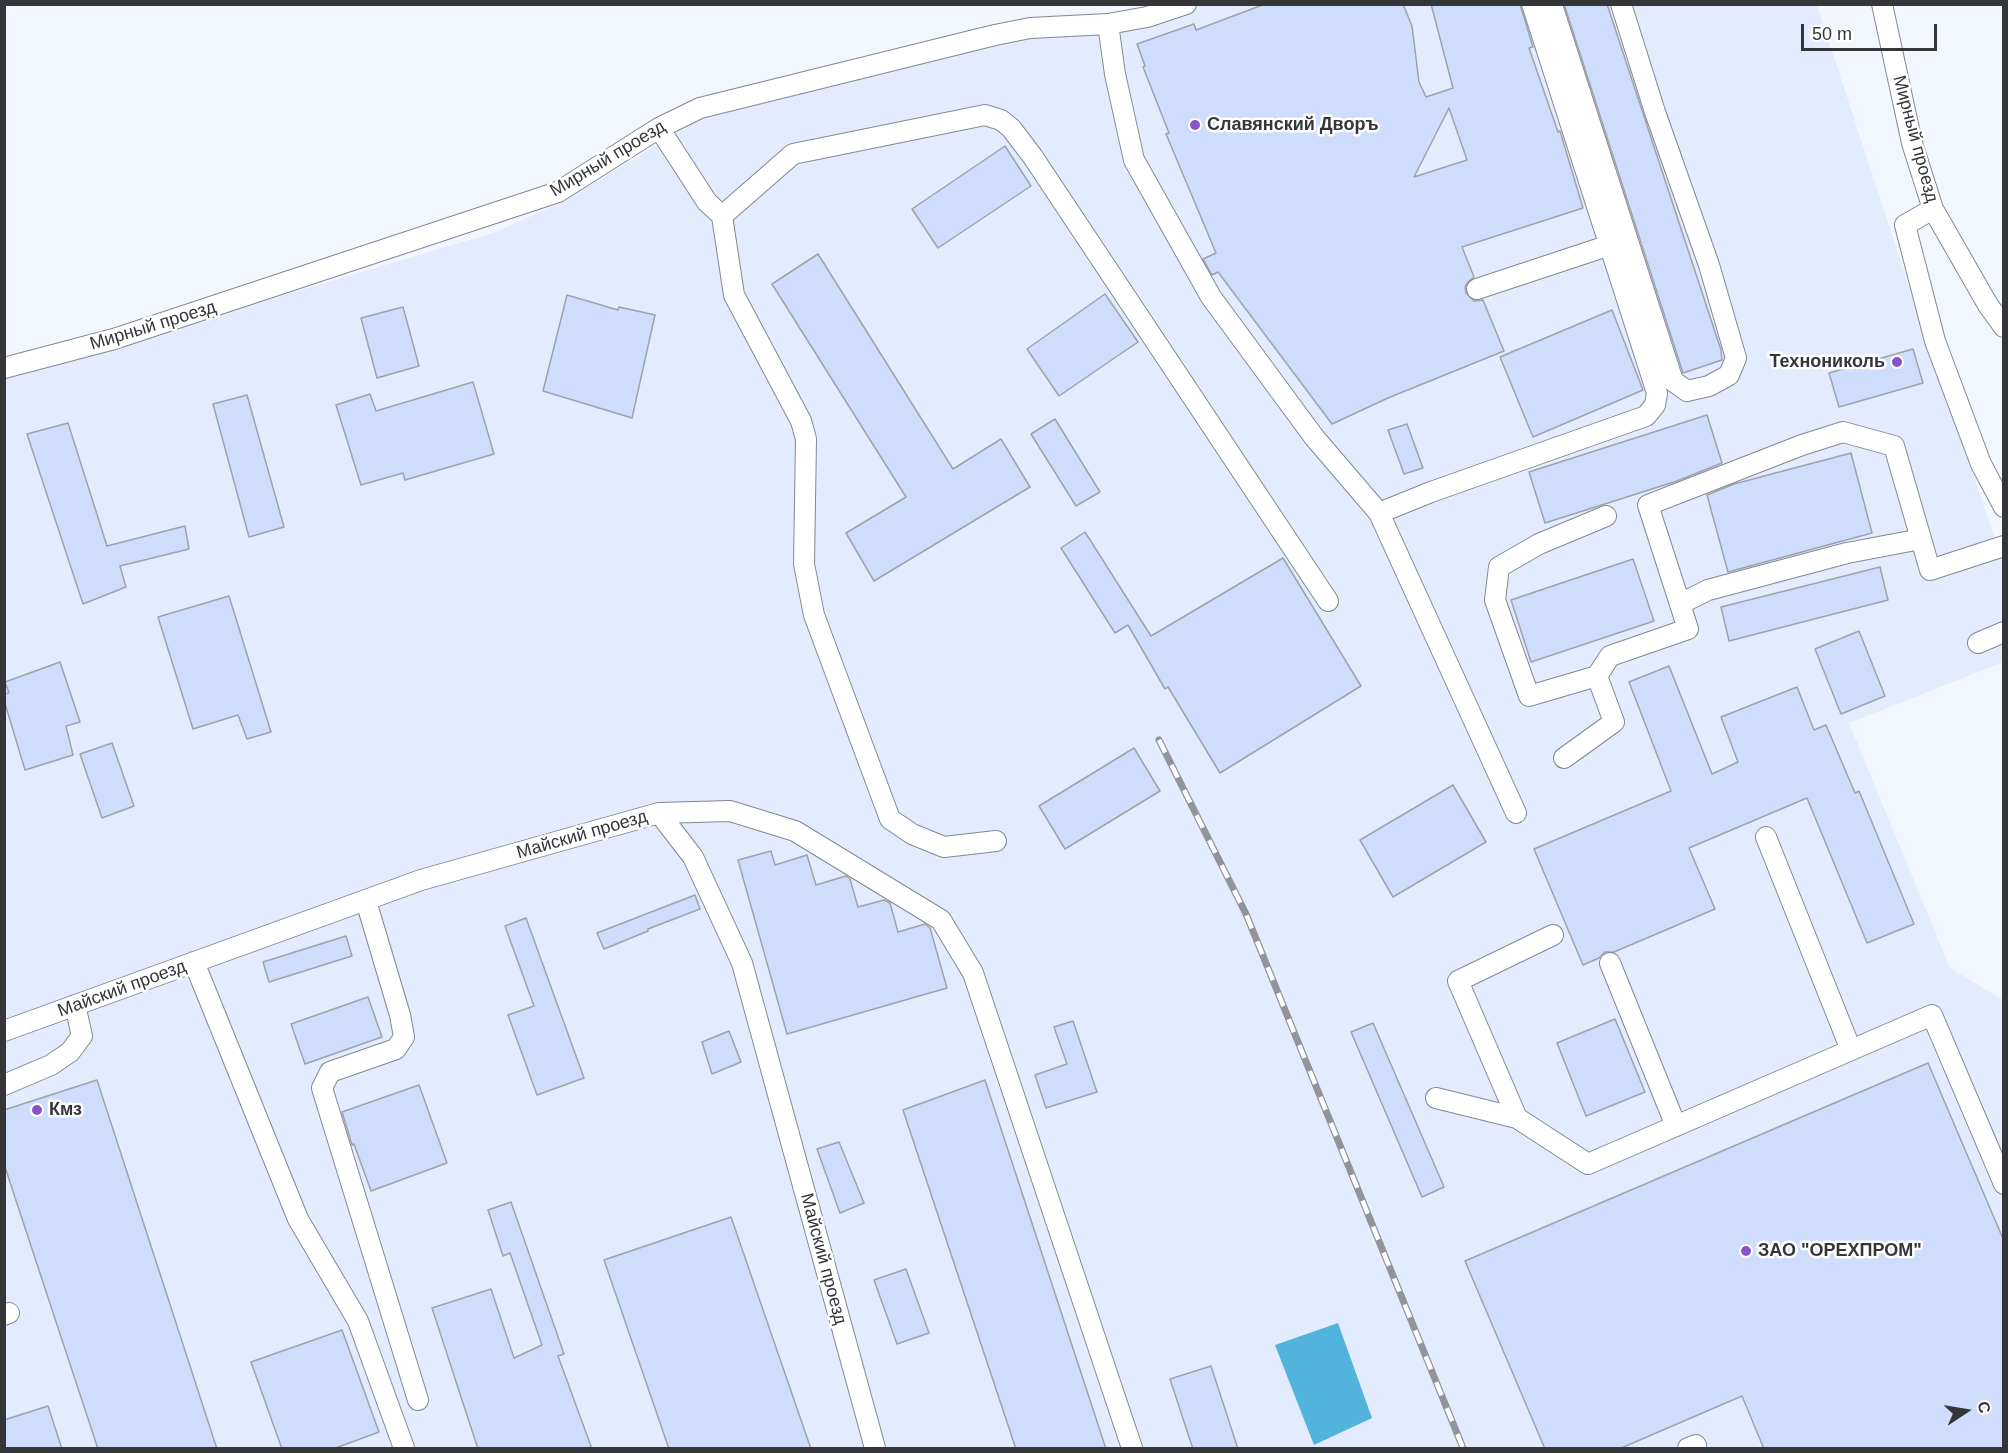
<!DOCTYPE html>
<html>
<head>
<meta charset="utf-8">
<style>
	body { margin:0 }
	#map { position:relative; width:2008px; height:1453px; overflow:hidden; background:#f1f6ff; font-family:Arial,sans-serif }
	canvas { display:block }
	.frame { position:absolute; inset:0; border:6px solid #34363a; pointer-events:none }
	.north { position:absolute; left:1936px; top:1381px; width:60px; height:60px; -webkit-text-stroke:4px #fff; paint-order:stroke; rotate:78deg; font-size:16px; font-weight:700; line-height:24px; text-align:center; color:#34363a }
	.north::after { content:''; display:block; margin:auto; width:21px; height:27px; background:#34363a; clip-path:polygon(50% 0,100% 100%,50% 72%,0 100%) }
	.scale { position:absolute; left:1801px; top:24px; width:136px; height:27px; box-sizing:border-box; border:3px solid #34363a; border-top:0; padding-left:8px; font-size:18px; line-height:21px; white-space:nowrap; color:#34363a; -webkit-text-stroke:4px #fff; paint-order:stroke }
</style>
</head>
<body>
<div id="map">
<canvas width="2008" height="1453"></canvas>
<div class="frame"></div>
<div class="north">С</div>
<div class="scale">50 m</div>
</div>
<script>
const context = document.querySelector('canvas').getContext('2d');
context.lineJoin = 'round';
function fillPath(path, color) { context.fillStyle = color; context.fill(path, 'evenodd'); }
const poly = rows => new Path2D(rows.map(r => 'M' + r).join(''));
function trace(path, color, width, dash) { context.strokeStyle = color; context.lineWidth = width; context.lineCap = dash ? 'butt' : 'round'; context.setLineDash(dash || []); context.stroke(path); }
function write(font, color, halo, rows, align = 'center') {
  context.font = font + ' Arial,sans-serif'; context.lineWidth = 5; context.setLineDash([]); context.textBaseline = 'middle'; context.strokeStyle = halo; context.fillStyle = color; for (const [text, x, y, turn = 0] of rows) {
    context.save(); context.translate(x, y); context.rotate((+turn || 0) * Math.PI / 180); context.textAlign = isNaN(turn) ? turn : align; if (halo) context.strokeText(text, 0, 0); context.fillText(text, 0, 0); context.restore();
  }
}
fillPath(poly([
	[1201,4,1817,5,1924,333,2003,561,2003,662,1849,723,1950,968,2003,1000,2003,1448,5,1448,5,378,493,233,561,203,697,121,1007,37,1134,24]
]), '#e3ecfe');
fillPath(poly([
	[1338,1323,1372,1418,1314,1445,1275,1345]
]), '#52b4dd');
const building = poly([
	[1265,4,1403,4,1412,26,1419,82,1426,97,1453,88,1431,4,1520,4,1533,47,1529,48,1558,132,1560,131,1583,208,1462,247,1474,277,1468,282,1465,287,1466,293,1474,301,1483,300,1504,351,1388,398,1332,424,1218,272,1212,275,1203,259,1216,253,1166,134,1169,133,1143,67,1145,66,1137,44,1194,24,1196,30,1265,4],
	[1449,108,1467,160,1414,177,1449,108],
	[1564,4,1607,4,1721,350,1722,360,1683,373,1564,4],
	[1005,146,1031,186,938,248,912,209,1005,146],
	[818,254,953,469,1001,439,1030,487,874,581,846,533,906,497,772,284,818,254],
	[1105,294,1138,342,1059,396,1027,349,1105,294],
	[567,295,618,310,619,307,655,315,632,418,543,391,567,295],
	[403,307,419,366,377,378,361,318,403,307],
	[1612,310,1643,390,1533,437,1500,357,1612,310],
	[1913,349,1923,383,1839,407,1829,373,1913,349],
	[473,382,494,454,405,480,403,473,361,485,336,405,370,394,376,411,473,382],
	[247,395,284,527,249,537,213,404,247,395],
	[1707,415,1722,463,1677,481,1545,523,1529,472,1707,415],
	[1055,419,1100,492,1076,506,1031,434,1055,419],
	[68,423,107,546,185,526,189,549,120,566,126,587,83,604,27,434,68,423],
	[1407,424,1423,468,1404,474,1388,430,1407,424],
	[1851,453,1872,533,1728,572,1707,495,1734,484,1851,453],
	[1085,532,1151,636,1283,558,1361,686,1220,773,1168,687,1165,689,1128,625,1115,633,1061,548,1085,532],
	[1633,559,1654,621,1531,662,1511,600,1633,559],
	[1880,567,1888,600,1729,641,1721,607,1880,567],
	[229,596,271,732,247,739,238,715,193,729,158,617,229,596],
	[1859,631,1885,696,1841,714,1815,649,1859,631],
	[60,662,80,722,66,726,73,755,25,770,4,700,4,694,9,693,5,682,60,662],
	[1669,666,1712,774,1738,762,1721,717,1797,687,1814,730,1826,725,1855,793,1859,791,1914,924,1867,943,1807,798,1689,848,1715,909,1614,952,1605,952,1599,958,1583,965,1534,849,1671,791,1629,682,1669,666],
	[112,743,134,806,102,818,80,754,112,743],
	[1134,748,1160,791,1065,849,1039,806,1134,748],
	[1453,785,1486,842,1393,897,1360,840,1453,785],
	[771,851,775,865,807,855,816,885,846,876,850,879,858,907,884,900,890,903,898,932,925,924,930,928,947,988,787,1034,738,860,771,851],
	[695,895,700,909,648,929,648,931,604,949,597,933,695,895],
	[526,918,584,1078,537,1095,508,1015,534,1006,505,926,526,918],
	[346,936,352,956,269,982,263,962,346,936],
	[368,997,382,1037,305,1064,291,1024,368,997],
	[1615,1019,1645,1092,1586,1116,1557,1043,1615,1019],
	[1073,1021,1097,1092,1046,1108,1035,1075,1067,1064,1054,1027,1073,1021],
	[1373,1023,1444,1187,1422,1197,1351,1032,1373,1023],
	[729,1031,741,1062,712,1074,702,1042,729,1031],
	[1928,1063,2004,1241,2004,1449,1764,1449,1742,1396,1619,1449,1545,1449,1465,1261,1928,1063],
	[97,1080,217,1449,98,1449,4,1164,4,1110,97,1080],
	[985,1080,1106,1449,1016,1449,903,1110,985,1080],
	[419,1085,447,1163,371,1191,354,1144,352,1145,342,1112,419,1085],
	[839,1142,864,1203,840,1213,817,1149,839,1142],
	[511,1202,564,1354,558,1356,592,1449,478,1449,432,1308,491,1289,514,1358,542,1345,510,1253,503,1256,488,1210,511,1202],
	[731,1217,811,1449,669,1449,604,1260,731,1217],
	[906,1269,929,1333,897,1344,874,1280,906,1269],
	[342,1330,379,1432,333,1449,282,1449,251,1362,342,1330],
	[1211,1366,1238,1449,1193,1449,1170,1379,1211,1366],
	[48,1406,62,1449,4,1449,4,1420,48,1406]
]);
fillPath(building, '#ceddfb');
trace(building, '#9da2ac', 1.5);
const minor = poly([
	[1882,4,1912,143,1933,209,1988,305,2004,327],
	[1553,8,1673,381,1687,391,1709,386,1729,375,1736,358,1709,265,1655,112,1621,4],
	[1108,24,1115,74,1134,160,1211,297,1314,437,1379,513,1516,813],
	[659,128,707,202,722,216,734,295,801,421,806,439,804,564,814,615,890,819,912,834,944,847,996,841],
	[1933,209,1905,225,1935,341,1981,464,2004,507],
	[722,216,793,154,985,115,1001,120,1011,128,1033,157,1328,601],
	[1477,289,1610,245],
	[4,368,114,339,558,192,659,128,700,108,995,35,1030,28,1108,24,1147,17,1186,4],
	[1379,513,1431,492,1646,416,1655,405,1657,393,1532,4],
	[1606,516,1539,544,1499,567,1495,600,1529,696,1597,676,1610,656,1688,629,1648,505,1802,445,1843,432,1894,446,1930,570,2004,546],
	[1680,604,1708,590,1847,553,1921,539],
	[1978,643,2004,632],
	[1564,758,1614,722,1597,676],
	[659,813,693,857,742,963,875,1448],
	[1766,837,1851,1050],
	[366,901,400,1015,404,1037,396,1049,330,1072,322,1088,418,1400],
	[1553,935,1458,981,1517,1118,1588,1164,1932,1015,2004,1184],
	[194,962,298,1219,358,1321,404,1448],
	[1610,963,1676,1126],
	[4,1031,421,880,659,813,730,811,795,831,941,920,973,973,1132,1448],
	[4,1085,51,1065,70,1052,82,1036,75,1005],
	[1436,1098,1517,1118],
	[4,1315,9,1313],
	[1688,1448,1696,1445]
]);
trace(minor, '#838891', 22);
trace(minor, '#fff', 20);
const rail = poly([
	[1159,740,1246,914,1463,1448]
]);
trace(rail, '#91949b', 7);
trace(rail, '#fff', 4.5, [14]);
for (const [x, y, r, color] of [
	[1195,125,6,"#8754cc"],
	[1897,362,6,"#8754cc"],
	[37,1110,6,"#8754cc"],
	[1746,1251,6,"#8754cc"]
]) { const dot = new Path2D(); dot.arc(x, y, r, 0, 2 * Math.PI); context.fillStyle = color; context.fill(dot); trace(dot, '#fff', 2); }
write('bold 18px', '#34363a', '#fff', [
	["Cлавянский Дворъ",1207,125],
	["Технониколь",1885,362,"right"],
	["Кмз",49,1110],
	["ЗАО \"ОРЕХПРОМ\"",1758,1251]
], 'left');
write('18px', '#34363a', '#fff', [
	["Мирный проезд",1915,139,75],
	["Мирный проезд",608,159,-31],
	["Мирный проезд",153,326,-17],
	["Майский проезд",582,835,-16],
	["Майский проезд",122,989,-20],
	["Майский проезд",823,1259,75]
]);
</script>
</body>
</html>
